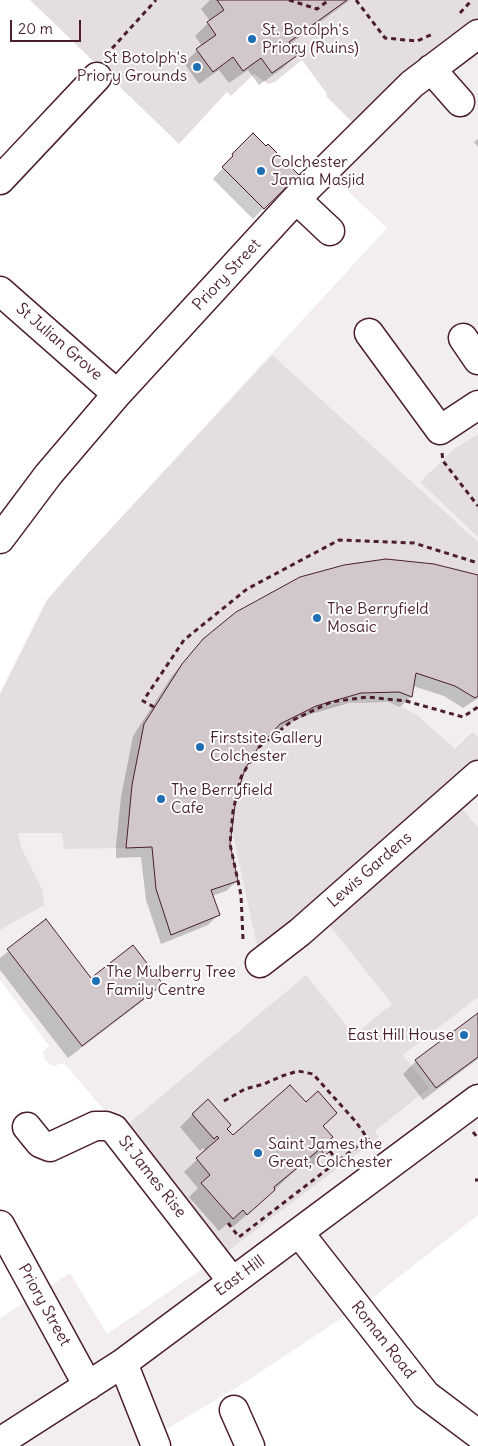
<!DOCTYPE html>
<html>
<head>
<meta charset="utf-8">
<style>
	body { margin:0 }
	#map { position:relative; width:478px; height:1446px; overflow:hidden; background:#fff; font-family:Delius,sans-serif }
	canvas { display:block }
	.scale { position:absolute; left:10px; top:20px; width:71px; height:22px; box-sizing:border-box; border:2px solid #4a1f2b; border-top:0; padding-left:6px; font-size:15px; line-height:18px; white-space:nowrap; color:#4a1f2b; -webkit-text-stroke:4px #fff; paint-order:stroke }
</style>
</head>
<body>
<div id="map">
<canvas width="478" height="1446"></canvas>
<div class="scale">20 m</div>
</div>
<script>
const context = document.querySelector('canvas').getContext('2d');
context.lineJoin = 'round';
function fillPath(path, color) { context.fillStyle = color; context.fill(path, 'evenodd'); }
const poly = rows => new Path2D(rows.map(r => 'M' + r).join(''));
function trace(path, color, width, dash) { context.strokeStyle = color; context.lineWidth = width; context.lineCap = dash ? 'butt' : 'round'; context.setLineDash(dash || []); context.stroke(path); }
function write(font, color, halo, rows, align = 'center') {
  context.font = font + ' Delius,sans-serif'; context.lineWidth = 4; context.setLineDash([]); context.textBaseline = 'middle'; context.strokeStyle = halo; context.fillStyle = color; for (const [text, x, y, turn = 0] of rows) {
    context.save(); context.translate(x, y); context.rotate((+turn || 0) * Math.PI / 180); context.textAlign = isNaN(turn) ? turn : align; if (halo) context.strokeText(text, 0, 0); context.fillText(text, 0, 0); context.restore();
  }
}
fillPath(poly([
	[478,21,478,1215,372,1298,241,1385,138,1446,0,1446,0,1318,70,1273,107,1334,220,1257,121,1130,64,1063,53,1066,45,1060,43,1052,49,1046,0,980,0,694,47,600,82,560,387,228,315,160,390,85]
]), '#f2eeef');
fillPath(poly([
	[30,0,478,0,478,21,390,85,352,122,326,96,327,94,302,60,275,82,268,84,254,74,231,96,227,92,179,144],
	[272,355,478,542,478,575,434,564,386,559,344,565,315,572,255,600,218,627,182,664,144,724,132,785,126,848,64,849,62,833,18,833,21,847,43,891,44,905,0,930,0,694,47,600,82,560],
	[478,434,478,537,420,482,453,450],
	[377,701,399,705,417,715,455,749,472,732,478,737,478,769,262,948,257,946,232,830,236,798,245,769,280,724,316,706],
	[461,808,478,827,478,997,403,1055,429,1088,375,1131,379,1137,220,1257,121,1130,306,975,354,1035,392,1004,327,922]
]), '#e5dee0');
fillPath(poly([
	[210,0,350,0,289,45,296,55,283,68,259,85,248,70,229,83,219,70,199,84,184,63,202,46,195,36,210,21,201,9],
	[253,135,297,175,253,219,213,179,224,167,222,166],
	[478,139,478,147,474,142],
	[478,576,478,698,463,708,444,696,413,686,411,697,400,707,388,702,349,703,304,716,270,733,257,747,244,769,235,798,229,845,237,881,226,891,212,896,219,914,208,925,161,944,146,900,141,857,116,858,116,845,121,797,133,736,172,676,193,651,204,639],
	[46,921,91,979,161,984,148,997,68,1058,0,970,0,958],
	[478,1015,478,1059,423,1100,403,1074,416,1061],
	[193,1114,226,1129,233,1137,322,1127,327,1142,333,1148,311,1167,306,1161,233,1227,229,1222,219,1231,189,1197,198,1188,184,1172,206,1151,203,1148,200,1151,180,1127]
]), '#0003');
const building = poly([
	[217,0,347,0,289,42,298,55,272,73,261,58,243,71,233,57,213,72,196,49,216,35,207,22,224,10,217,0],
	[253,133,266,146,268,144,299,175,264,209,222,167,233,156,232,154,253,133],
	[386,559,434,564,478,575,478,696,475,698,455,686,416,673,412,697,399,692,361,693,316,706,280,724,258,748,245,769,236,798,230,844,238,881,211,890,220,915,171,935,156,889,152,847,126,848,132,785,144,724,182,664,203,639,236,612,300,577,344,565,386,559],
	[46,919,91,978,133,945,163,984,82,1046,7,949,46,919],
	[478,1013,478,1057,436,1088,415,1060,478,1013],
	[290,1085,306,1102,318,1091,337,1113,323,1126,333,1137,328,1141,335,1148,325,1155,320,1149,274,1187,275,1190,247,1215,243,1210,233,1219,201,1183,210,1175,196,1158,219,1138,217,1136,214,1139,192,1114,208,1099,231,1125,227,1129,233,1135,290,1085]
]);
fillPath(building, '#d2c7cb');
trace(building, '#4a1f2b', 1);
const minor = poly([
	[431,69,460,102],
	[0,180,97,77],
	[296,199,330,231],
	[0,291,117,394],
	[369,333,440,430,478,405],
	[463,338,478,360],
	[0,539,48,475,117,394,296,199,412,84,478,34],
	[260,963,300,932,478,775],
	[27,1127,40,1143,50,1147,95,1126,106,1126,114,1129,232,1281],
	[0,1225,88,1386],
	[300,1234,426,1395,478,1434],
	[123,1363,156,1446],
	[234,1410,250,1446],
	[0,1442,123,1363,478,1099]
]);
trace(minor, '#4a1f2b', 31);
trace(poly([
	[289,0,317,9,329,0],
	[356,0,385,38,417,41,433,34],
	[460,13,472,0],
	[106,55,156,0],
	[442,453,443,461,478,506],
	[154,707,143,701,184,640,247,589,339,540,414,543,478,563],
	[243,939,241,895,230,844,233,811,241,777,258,748,293,720,331,702,367,697,406,701,463,717,478,707],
	[224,1101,245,1089,264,1084,282,1076,298,1071,313,1074,356,1122,373,1146],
	[473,1132,478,1138],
	[330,1151,337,1161],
	[475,1180,478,1180],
	[228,1223,239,1237,368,1138]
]), '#4a1f2b', 3, [5, 4]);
trace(minor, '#fff', 28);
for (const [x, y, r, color] of [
	[252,39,5,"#1f6fb2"],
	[197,67,5,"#1f6fb2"],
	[261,171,5,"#1f6fb2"],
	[317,618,5,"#1f6fb2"],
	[200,747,5,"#1f6fb2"],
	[161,799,5,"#1f6fb2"],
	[96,981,5,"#1f6fb2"],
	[464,1035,5,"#1f6fb2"],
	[258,1153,5,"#1f6fb2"]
]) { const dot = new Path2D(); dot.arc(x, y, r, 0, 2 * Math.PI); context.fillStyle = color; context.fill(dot); trace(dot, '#fff', 2); }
write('16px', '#4a1f2b', '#fff', [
	["St. Botolph's",262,30],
	["Priory (Ruins)",262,48],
	["St Botolph's",187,58,"right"],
	["Priory Grounds",187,76,"right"],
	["Colchester",271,162],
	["Jamia Masjid",271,180],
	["The Berryfield",327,609],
	["Mosaic",327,627],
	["Firstsite Gallery",210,738],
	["Colchester",210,756],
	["The Berryfield",171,790],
	["Cafe",171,808],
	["The Mulberry Tree",106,972],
	["Family Centre",106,990],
	["East Hill House",454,1035,"right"],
	["Saint James the",268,1144],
	["Great, Colchester",268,1162]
], 'left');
write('16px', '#4a1f2b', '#fff', [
	["Priory Street",227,275,-47],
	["St Julian Grove",59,342,41],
	["Lewis Gardens",370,870,-41],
	["St James Rise",152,1177,52],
	["East Hill",240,1276,-36],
	["Priory Street",44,1305,61],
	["Roman Road",383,1340,52]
]);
</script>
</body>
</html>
